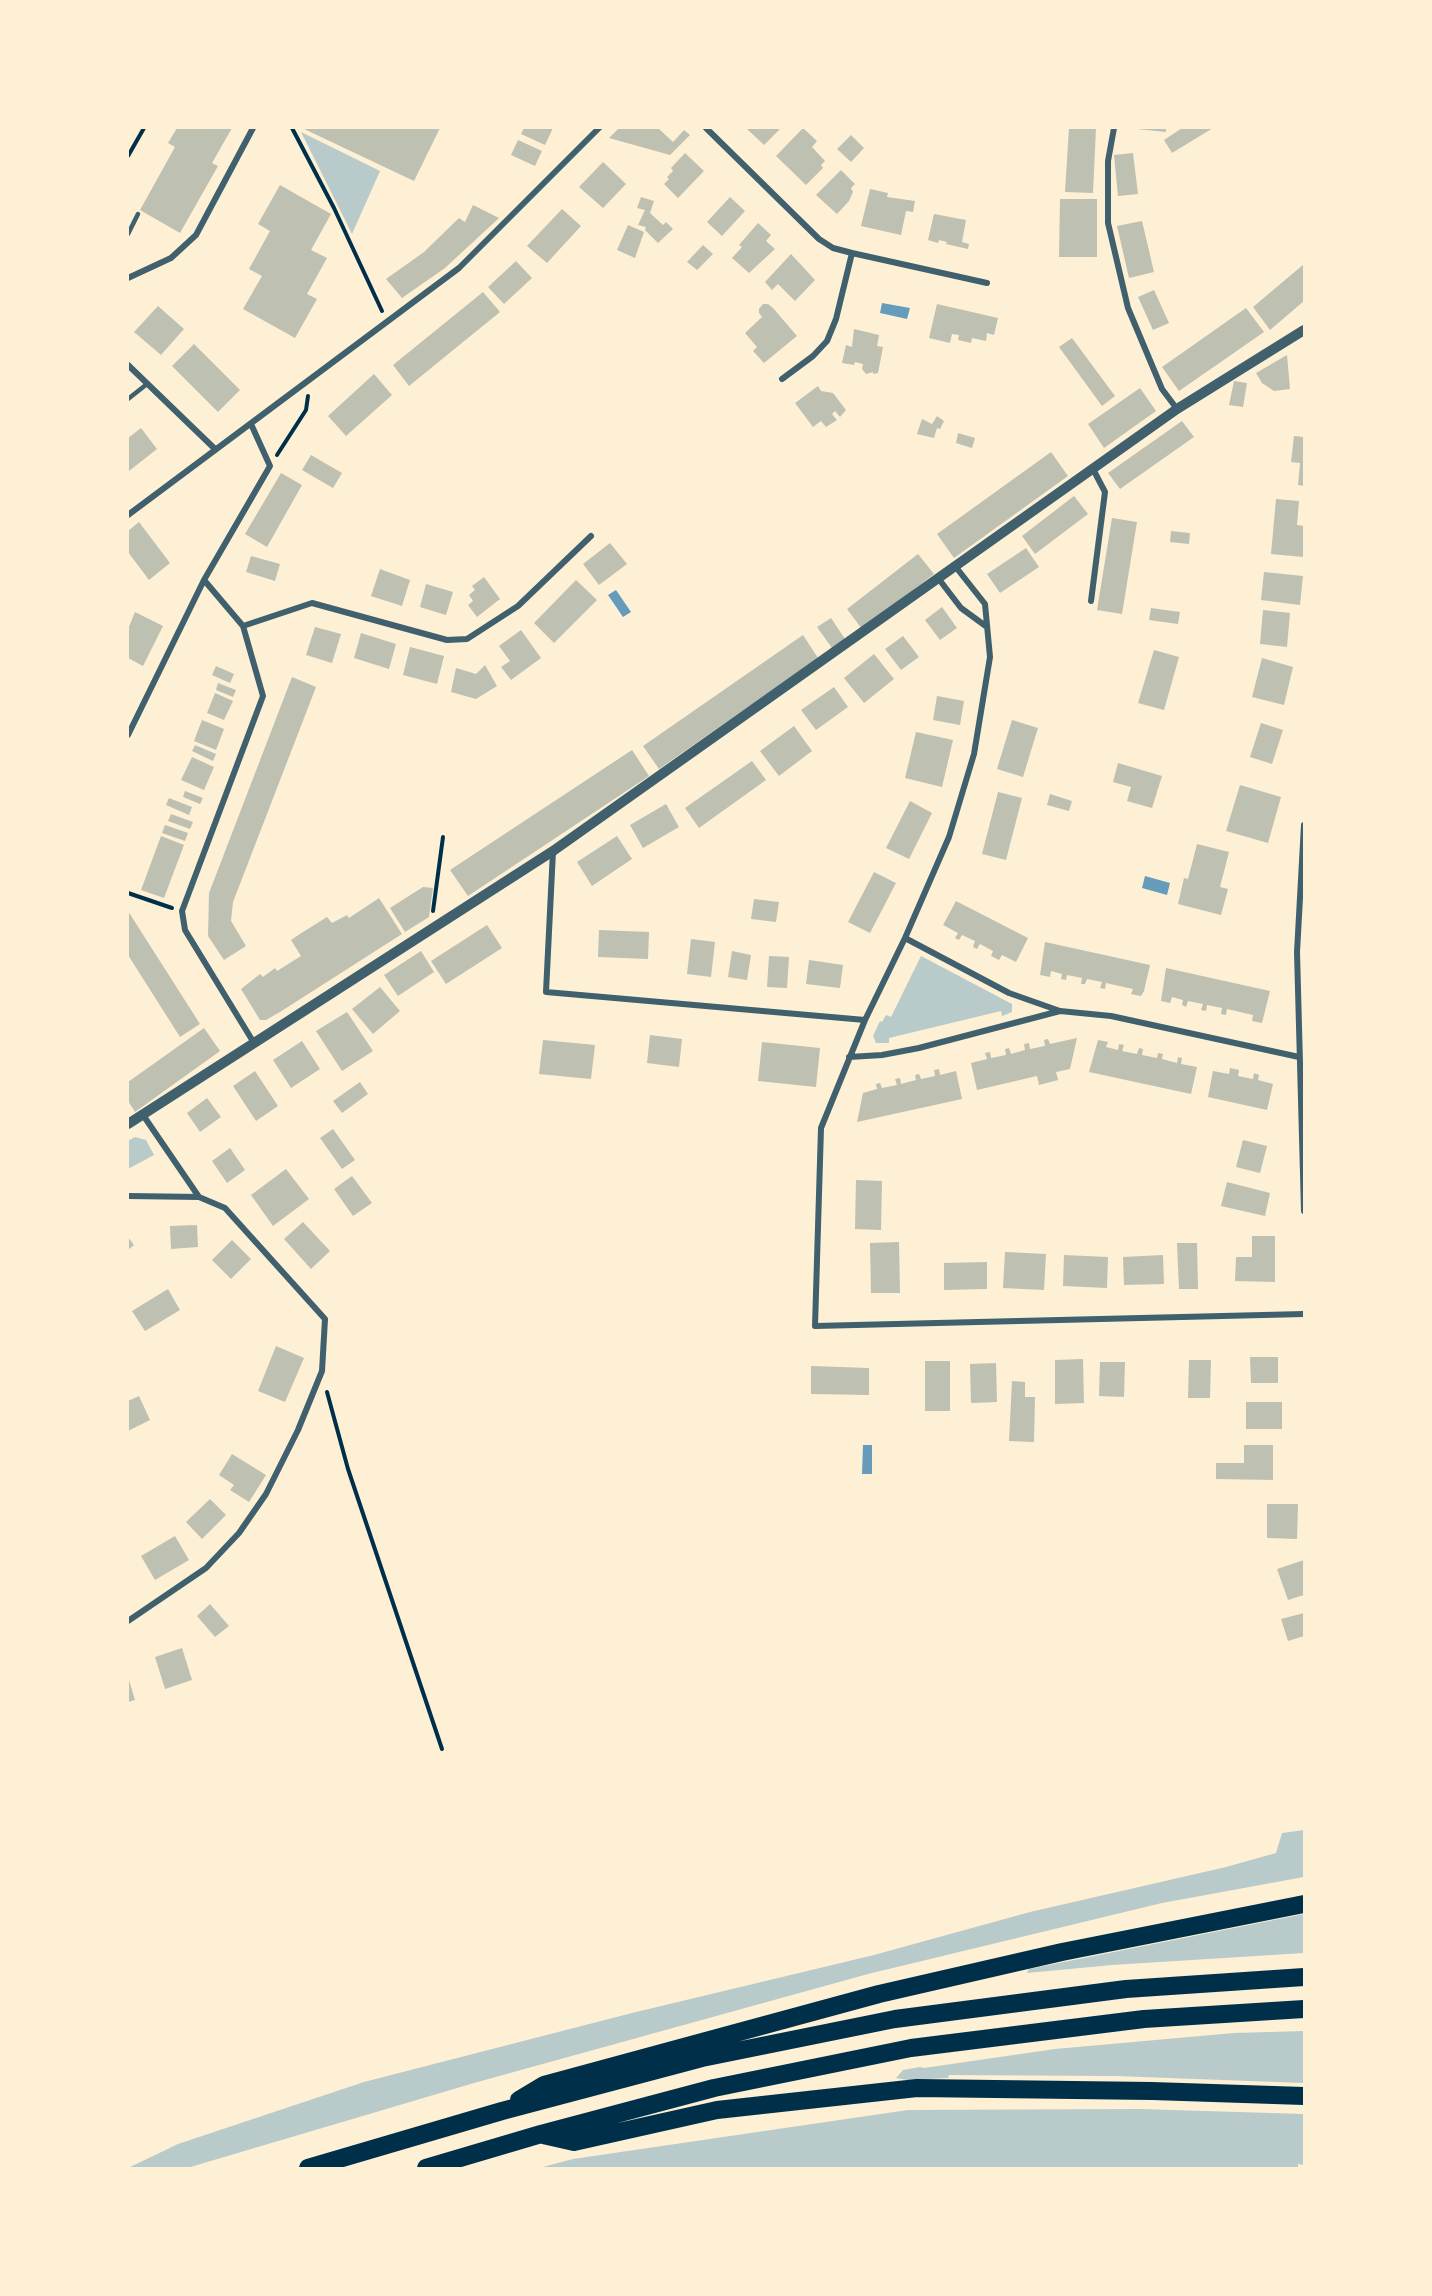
<!DOCTYPE html>
<html>
<head>
<meta charset="utf-8">
<style>
	body { margin:0 }
	#map { position:relative; width:1432px; height:2296px; overflow:hidden; background:#fdf0d5; font-family:Cabin,sans-serif }
	canvas { display:block }
	.frame { position:absolute; inset:0; border:129px solid #fdf0d5; pointer-events:none }
</style>
</head>
<body>
<div id="map">
<canvas width="1432" height="2296"></canvas>
<div class="frame"></div>
</div>
<script>
const context = document.querySelector('canvas').getContext('2d');
context.lineJoin = 'round';
function fillPath(path, color) { context.fillStyle = color; context.fill(path, 'evenodd'); }
const poly = rows => new Path2D(rows.map(r => 'M' + r).join(''));
function trace(path, color, width, dash) { context.strokeStyle = color; context.lineWidth = width; context.lineCap = dash ? 'butt' : 'round'; context.setLineDash(dash || []); context.stroke(path); }
fillPath(poly([
	[301,132,380,171,352,234],
	[921,956,1012,1004,1012,1012,1002,1016,1001,1011,889,1038,889,1043,876,1043,873,1036,880,1021,882,1022,886,1015,891,1017],
	[135,1137,146,1140,154,1155,128,1169,128,1141],
	[1304,1830,1304,1877,1162,1903,868,1974,474,2083,187,2168,128,2168,178,2144,364,2082,632,2013,874,1955,1030,1912,1226,1867,1276,1853,1282,1833],
	[1304,1914,1304,1953,1112,1965,1027,1973,1029,1969],
	[1304,2031,1304,2083,1115,2076,949,2075,948,2078,908,2080,896,2078,903,2070,920,2067,924,2068,1055,2049,1234,2033],
	[1140,2109,1304,2114,1304,2165,1298,2164,1298,2168,539,2168,573,2159,908,2110]
]), '#b9caca');
fillPath(poly([
	[882,303,910,308,907,319,880,313],
	[616,590,631,612,623,617,608,595],
	[1145,876,1170,883,1167,895,1142,888],
	[863,1445,872,1445,872,1474,862,1474]
]), '#669bbc');
fillPath(poly([
	[177,128,232,128,212,163,218,166,180,233,140,210,175,147,168,143],
	[302,128,440,128,414,181],
	[524,128,553,128,545,145,521,134],
	[619,128,658,128,673,142,684,130,690,135,670,155,609,138],
	[746,128,779,128,780,129,764,145],
	[803,128,817,141,812,147,825,161,821,165,823,168,806,185,776,156],
	[1069,128,1096,128,1093,193,1065,192],
	[1137,128,1166,128,1166,132,1137,129],
	[1182,128,1213,128,1172,153,1164,140],
	[851,135,864,148,851,162,837,149],
	[518,140,542,151,535,166,511,155],
	[685,153,704,171,678,198,664,184,669,179,667,177,673,171,671,168],
	[1133,153,1138,194,1118,196,1114,155],
	[603,162,626,184,603,208,579,187],
	[841,170,855,184,851,188,853,192,849,201,837,214,816,195],
	[280,185,331,214,311,250,327,258,307,294,317,299,295,338,243,309,262,276,249,269,270,231,258,224],
	[870,189,888,193,887,197,915,201,913,212,906,211,901,235,861,226],
	[641,197,654,201,650,213,663,225,666,222,673,229,658,243,645,230,646,227,638,225,645,210,637,208],
	[730,197,745,211,722,236,707,222],
	[1060,199,1097,199,1097,257,1059,257],
	[473,205,499,218,445,268,402,298,386,279,424,252,459,218,465,222],
	[562,209,581,226,547,263,527,246],
	[934,214,966,220,962,242,969,244,968,249,946,244,947,242,939,240,938,243,928,240],
	[1142,221,1154,272,1129,278,1117,226],
	[758,223,771,235,766,241,775,249,749,273,732,258,742,247,739,245],
	[628,225,644,232,635,258,617,250],
	[703,245,713,254,697,270,687,262],
	[791,254,815,280,795,301,778,284,772,290,765,282],
	[516,261,532,278,504,304,488,287],
	[1304,264,1304,301,1270,330,1253,307],
	[1154,290,1169,323,1153,330,1138,297],
	[483,292,500,312,409,386,393,365],
	[763,304,768,304,773,308,797,336,764,363,753,351,757,347,745,333,762,317,759,313,759,309],
	[937,304,998,318,994,335,987,333,986,341,972,338,971,343,958,340,959,335,952,334,950,343,929,338],
	[158,306,184,329,161,355,134,332],
	[1246,308,1264,332,1179,391,1162,367],
	[854,329,879,335,877,346,883,347,878,373,873,374,873,372,866,374,862,369,863,364,855,362,854,365,842,363,846,345,852,347],
	[1072,338,1115,396,1102,406,1059,347],
	[194,344,240,390,218,412,172,366],
	[1287,355,1290,389,1274,391,1262,383,1256,373],
	[374,374,392,395,346,436,328,416],
	[1234,381,1247,383,1243,407,1229,405],
	[818,386,821,391,833,393,846,410,840,417,835,411,832,414,837,420,826,427,821,421,813,427,795,403],
	[1140,388,1156,411,1104,448,1088,424],
	[937,416,944,421,940,429,937,428,934,438,917,434,922,419,932,424],
	[1182,421,1194,437,1120,489,1108,473],
	[141,428,157,449,129,471,128,438],
	[958,433,975,438,972,448,956,443],
	[1294,436,1304,437,1304,486,1298,485,1300,463,1291,462],
	[1051,452,1068,476,954,558,937,534],
	[311,455,342,473,333,488,302,470],
	[281,473,302,485,267,547,245,534],
	[1074,496,1088,514,1035,554,1022,536],
	[1276,499,1299,501,1297,525,1304,526,1304,557,1271,554],
	[1112,518,1137,522,1122,614,1097,610],
	[139,522,170,563,149,580,128,552,128,531],
	[1171,531,1190,533,1189,544,1170,542],
	[610,543,627,564,599,585,583,564],
	[1026,548,1039,567,1000,593,987,574],
	[918,554,934,574,862,629,847,609],
	[251,556,280,564,275,581,246,572],
	[380,569,410,580,402,606,371,596],
	[1264,572,1303,576,1300,605,1261,600],
	[484,577,500,599,477,617,468,605,473,601,469,595,475,590,472,586],
	[576,580,597,600,554,643,534,623],
	[426,584,453,592,446,615,420,607],
	[942,607,957,628,940,640,925,620],
	[1151,608,1180,612,1178,624,1149,620],
	[1263,610,1290,613,1287,647,1260,644],
	[135,612,163,626,143,666,128,658,128,629],
	[831,618,845,639,832,648,817,627],
	[315,627,341,634,332,663,306,655],
	[521,630,541,658,511,680,501,667,510,661,499,646],
	[361,633,396,644,389,669,354,658],
	[803,635,818,658,659,769,643,746],
	[903,636,919,657,901,670,885,649],
	[410,647,444,656,437,684,403,675],
	[1154,650,1179,657,1164,710,1138,703],
	[874,654,894,679,864,703,844,678],
	[1262,658,1293,667,1284,705,1252,697],
	[485,665,497,686,476,699,451,692,456,668,476,674],
	[216,666,234,674,230,683,212,675],
	[292,677,316,687,233,902,231,921,246,946,224,960,208,936,209,893],
	[218,683,236,690,233,697,216,690],
	[834,687,848,707,816,730,801,710],
	[215,693,233,701,224,720,207,713],
	[937,696,964,701,960,725,933,720],
	[202,720,224,729,216,750,194,741],
	[1012,720,1038,728,1023,777,997,769],
	[1261,723,1283,730,1272,764,1250,757],
	[794,726,812,751,779,776,760,751],
	[916,732,953,740,942,787,905,778],
	[195,745,216,754,213,761,192,751],
	[632,750,649,776,468,896,450,870],
	[192,757,214,767,204,790,181,780],
	[752,761,766,780,699,828,685,808],
	[1118,763,1162,776,1152,808,1127,801,1131,787,1113,782],
	[1240,785,1281,797,1268,843,1226,831],
	[185,791,203,798,200,804,183,797],
	[998,792,1022,798,1006,860,982,854],
	[1050,794,1072,801,1069,811,1047,805],
	[169,798,192,807,189,815,166,805],
	[910,801,932,813,909,859,886,848],
	[666,804,679,827,643,848,630,825],
	[171,814,193,822,190,829,168,821],
	[165,825,188,833,185,841,162,833],
	[161,836,184,845,164,898,141,890],
	[617,836,632,859,592,886,577,862],
	[1197,844,1229,852,1220,887,1228,889,1221,915,1178,904,1184,878,1188,879],
	[874,872,896,883,870,933,848,922],
	[423,887,433,888,429,917,405,932,390,908],
	[379,898,402,934,280,1012,266,1020,260,1020,241,989,260,974,263,977,275,968,277,971,301,956,291,940,303,932,327,917,332,923,347,915,349,918],
	[754,899,779,902,776,922,751,919],
	[956,901,1028,938,1016,962,1002,955,999,960,991,956,993,951,980,944,977,949,973,947,975,941,962,935,959,940,955,938,958,933,943,925],
	[128,911,200,1024,180,1037,128,955],
	[487,925,502,948,446,984,431,961],
	[599,930,649,932,648,959,598,957],
	[691,939,715,942,711,977,687,974],
	[1045,942,1150,965,1144,991,1141,996,1131,994,1133,989,1106,983,1105,989,1100,988,1102,982,1087,979,1085,984,1081,984,1082,978,1067,975,1066,980,1061,979,1062,974,1051,971,1050,977,1040,975],
	[421,951,434,972,398,996,384,975],
	[732,951,751,955,747,980,728,977],
	[769,956,789,957,787,988,767,987],
	[809,960,843,965,840,988,806,984],
	[1166,968,1270,991,1262,1023,1252,1021,1253,1015,1227,1009,1226,1015,1221,1014,1222,1008,1207,1005,1206,1011,1201,1010,1203,1004,1188,1001,1186,1007,1182,1005,1183,1000,1172,997,1170,1003,1161,1001],
	[380,987,400,1011,373,1034,352,1009],
	[347,1012,373,1051,342,1071,316,1031],
	[204,1028,220,1051,135,1112,128,1101,128,1082],
	[650,1035,682,1039,679,1067,647,1063],
	[1077,1038,1070,1069,1056,1072,1058,1080,1039,1085,1037,1076,977,1090,971,1063,987,1059,985,1053,990,1052,991,1058,1006,1055,1005,1049,1009,1048,1011,1054,1025,1050,1024,1044,1029,1043,1030,1049,1045,1046,1044,1040,1048,1039,1050,1044],
	[543,1040,595,1045,591,1079,539,1074],
	[1098,1040,1108,1042,1106,1047,1118,1050,1119,1044,1124,1045,1122,1051,1137,1054,1139,1048,1143,1049,1142,1055,1157,1058,1158,1053,1163,1054,1162,1059,1177,1063,1178,1057,1182,1058,1181,1064,1197,1067,1191,1094,1089,1072],
	[302,1041,320,1069,291,1088,273,1060],
	[762,1042,820,1048,816,1087,758,1081],
	[1230,1068,1239,1070,1238,1076,1253,1079,1254,1073,1259,1075,1258,1080,1273,1084,1267,1110,1208,1097,1213,1071,1229,1074],
	[939,1069,940,1075,956,1071,962,1099,857,1122,863,1093,877,1089,876,1084,880,1083,882,1088,897,1085,895,1079,900,1078,901,1084,916,1080,915,1075,919,1074,921,1079,935,1076,934,1070],
	[255,1071,278,1106,256,1121,233,1086],
	[360,1082,368,1094,342,1113,333,1101],
	[207,1098,221,1117,200,1132,187,1113],
	[333,1129,355,1160,342,1169,320,1138],
	[1243,1140,1267,1146,1260,1173,1236,1167],
	[230,1148,245,1170,227,1183,212,1161],
	[286,1169,309,1199,273,1226,251,1195],
	[352,1176,372,1203,353,1216,334,1189],
	[856,1180,882,1181,881,1230,855,1229],
	[1227,1182,1270,1193,1265,1216,1221,1206],
	[303,1222,330,1251,311,1269,284,1239],
	[197,1225,198,1247,171,1249,170,1226],
	[1252,1236,1275,1236,1275,1282,1235,1281,1236,1257,1252,1257],
	[128,1237,134,1245,128,1250],
	[232,1240,251,1259,231,1279,212,1260],
	[899,1242,900,1293,871,1293,870,1243],
	[1177,1243,1197,1243,1198,1289,1179,1289],
	[1005,1252,1046,1254,1044,1290,1003,1288],
	[1064,1255,1108,1257,1107,1288,1063,1286],
	[1163,1255,1164,1284,1124,1285,1123,1257],
	[987,1262,987,1289,944,1290,944,1263],
	[168,1289,180,1310,145,1331,132,1311],
	[276,1346,304,1358,285,1402,258,1391],
	[1250,1357,1278,1357,1278,1383,1251,1383],
	[1083,1359,1084,1403,1055,1404,1055,1360],
	[1189,1360,1211,1360,1210,1398,1188,1398],
	[925,1361,950,1361,950,1411,925,1411],
	[1100,1362,1125,1362,1124,1397,1099,1396],
	[996,1363,997,1402,971,1403,970,1364],
	[811,1366,869,1368,869,1395,811,1394],
	[1012,1381,1025,1382,1025,1397,1035,1397,1034,1442,1009,1441],
	[139,1396,150,1420,128,1431,128,1401],
	[1246,1402,1282,1402,1282,1429,1246,1429],
	[1244,1445,1273,1445,1273,1480,1216,1479,1216,1463,1244,1463],
	[232,1454,266,1475,249,1502,230,1490,234,1485,219,1475],
	[210,1499,226,1515,202,1539,186,1522],
	[1267,1504,1298,1504,1297,1539,1267,1538],
	[175,1536,189,1560,155,1580,141,1556],
	[1304,1560,1304,1595,1288,1600,1277,1569],
	[210,1604,229,1626,215,1637,197,1616],
	[1304,1613,1304,1636,1288,1641,1281,1619],
	[182,1648,192,1680,165,1689,155,1657],
	[128,1677,135,1700,128,1702]
]), '#bec0b2');
trace(poly([
	[292,128,334,208,382,311],
	[128,156,144,128],
	[277,455,306,410,308,396],
	[128,893,172,908],
	[433,911,443,837],
	[327,1392,348,1469,442,1749]
]), '#003049', 4);
trace(poly([
	[128,234,138,214],
	[128,399,147,384]
]), '#3f606c', 4.5);
trace(poly([
	[706,128,819,239,833,248,852,253,836,319,827,341,813,356,782,379],
	[1114,128,1108,161,1108,223,1128,308,1162,389,1177,409],
	[852,253,987,283],
	[128,278,171,258,196,235,253,128],
	[128,365,215,449],
	[128,515,459,268,599,128],
	[955,566,985,604,990,657,974,754,949,837,905,938,865,1020,821,1128,815,1326,1304,1314],
	[938,578,961,608,987,627],
	[204,580,243,626,263,696,182,911,185,930,254,1043],
	[1091,601,1105,492,1093,469],
	[243,626,312,603,447,640,467,639,518,606,591,536],
	[128,735,204,580,270,466,251,424],
	[1304,825,1297,952,1304,1211],
	[553,851,546,992,865,1020],
	[905,938,1009,993,1060,1011],
	[849,1057,882,1055,919,1048,1060,1011,1111,1016,1299,1057],
	[128,1196,199,1197],
	[128,1621,206,1568,239,1533,266,1494,298,1430,322,1371,325,1319,225,1208,199,1197,143,1115]
]), '#3f606c', 6);
trace(poly([
	[128,1124,553,851,1177,409,1304,330]
]), '#3f606c', 10);
trace(poly([
	[519,2100,544,2085,879,1994,1062,1952,1304,1904],
	[543,2135,574,2142,717,2110,917,2088,1152,2091,1304,2096],
	[308,2168,502,2111,702,2058,895,2019,1126,1989,1304,1977],
	[426,2168,541,2134,714,2088,911,2048,1144,2019,1304,2009]
]), '#003049', 18);
</script>
</body>
</html>
